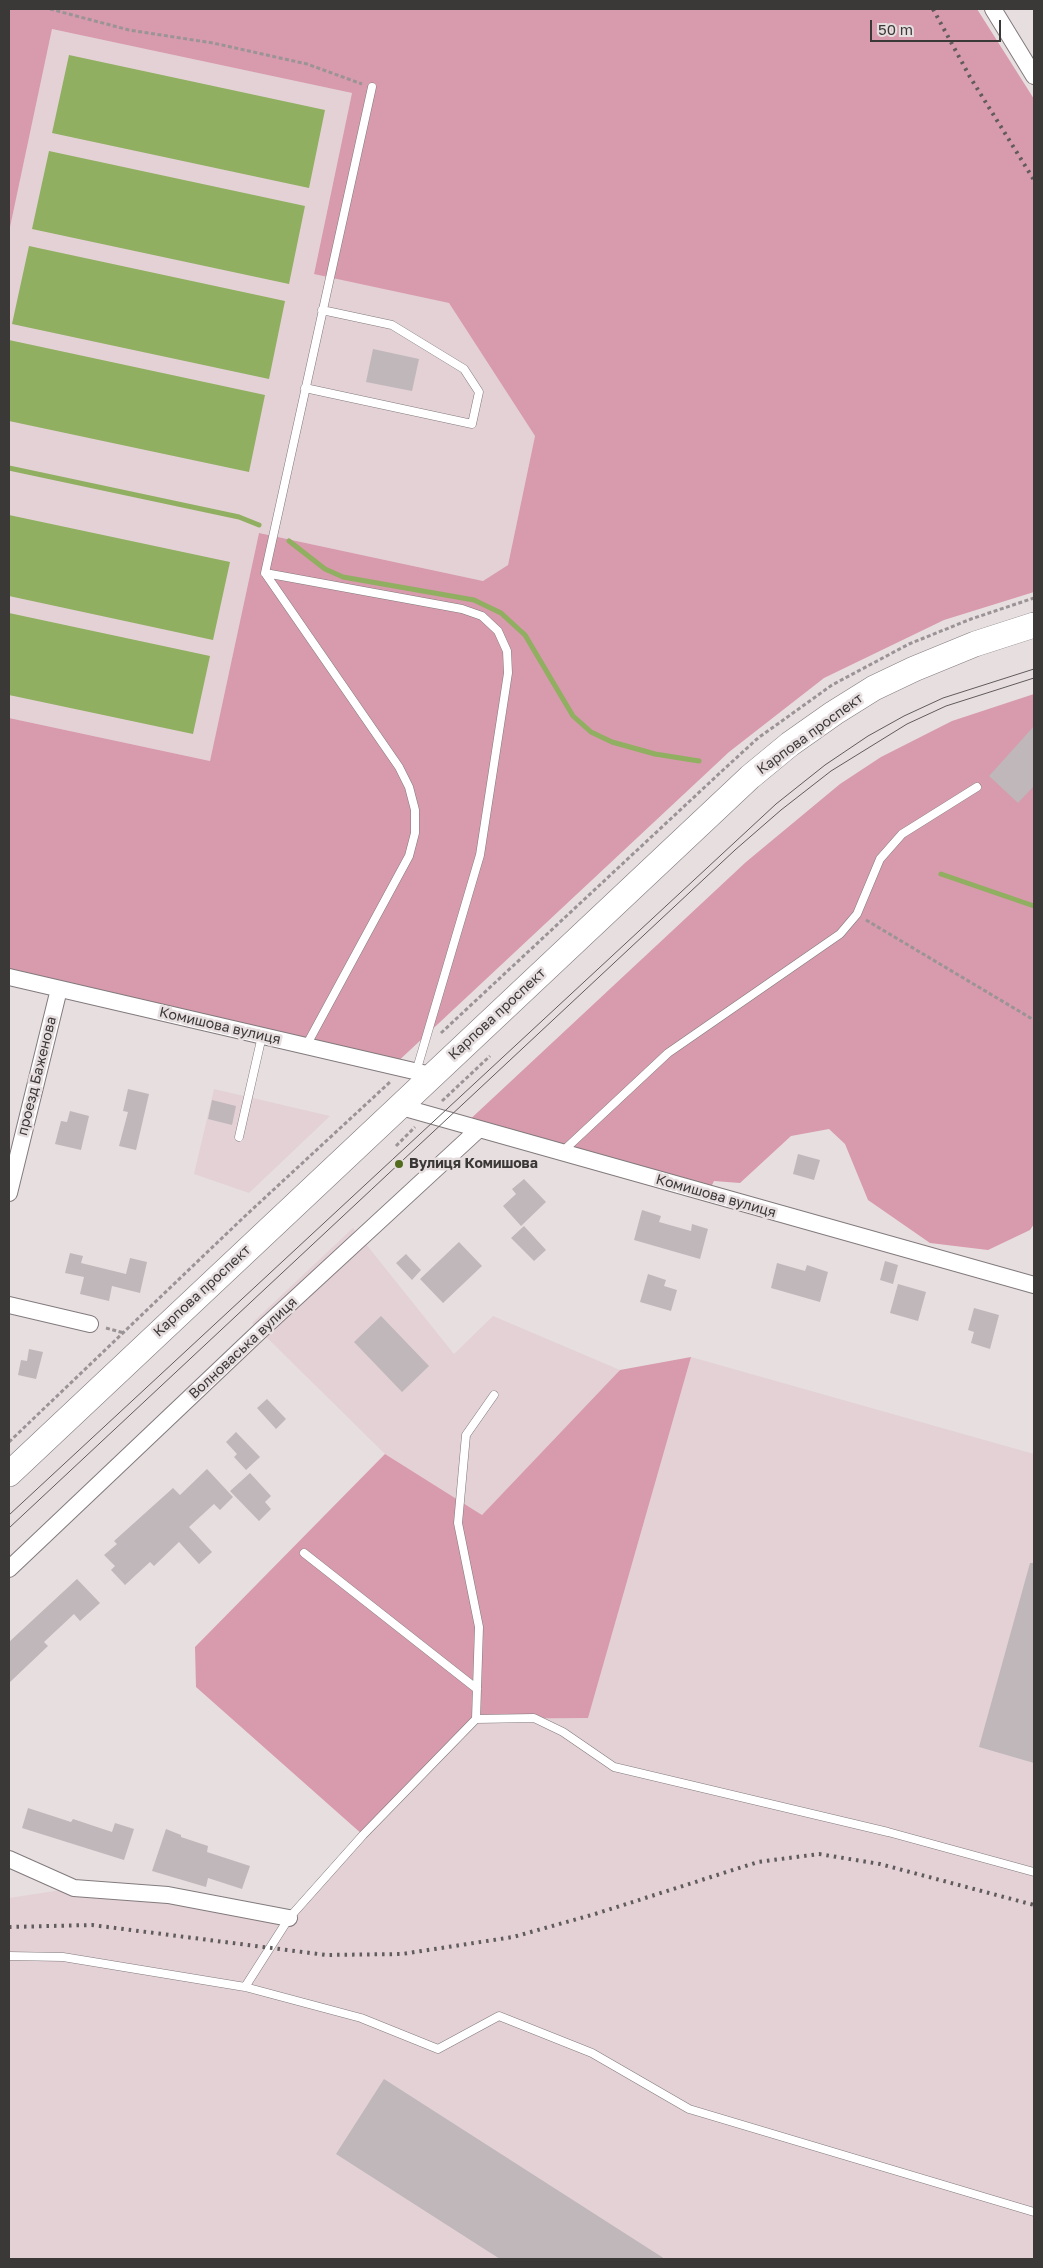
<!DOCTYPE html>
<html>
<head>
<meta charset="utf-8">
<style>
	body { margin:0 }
	#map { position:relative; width:1043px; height:2268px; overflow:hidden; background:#e7dee0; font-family:"Golos Text",sans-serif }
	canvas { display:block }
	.frame { position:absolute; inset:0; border:10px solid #3b3838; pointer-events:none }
	.scale { position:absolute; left:870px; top:20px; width:131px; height:22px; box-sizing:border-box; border:2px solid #3b3838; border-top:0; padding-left:6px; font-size:15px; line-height:18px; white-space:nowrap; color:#3b3838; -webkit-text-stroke:4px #e7dee0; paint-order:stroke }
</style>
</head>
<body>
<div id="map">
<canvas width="1043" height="2268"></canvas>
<div class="frame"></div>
<div class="scale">50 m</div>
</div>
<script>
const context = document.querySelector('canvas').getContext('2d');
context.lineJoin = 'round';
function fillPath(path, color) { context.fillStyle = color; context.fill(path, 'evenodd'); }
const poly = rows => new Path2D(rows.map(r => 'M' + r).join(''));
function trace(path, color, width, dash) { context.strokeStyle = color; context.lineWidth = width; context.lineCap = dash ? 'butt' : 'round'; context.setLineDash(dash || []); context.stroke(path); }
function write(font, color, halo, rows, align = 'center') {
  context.font = font + ' "Golos Text",sans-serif'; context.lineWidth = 5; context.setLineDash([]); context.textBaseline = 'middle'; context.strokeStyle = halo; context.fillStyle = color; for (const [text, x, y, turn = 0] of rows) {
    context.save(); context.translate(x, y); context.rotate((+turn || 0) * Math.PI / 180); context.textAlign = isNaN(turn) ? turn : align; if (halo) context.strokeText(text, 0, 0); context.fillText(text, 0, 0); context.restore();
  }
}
fillPath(poly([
	[52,29,352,93,314,273,449,303,535,436,508,565,483,581,259,533,210,761,9,718,9,232],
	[214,1089,330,1116,249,1193,194,1174],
	[353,1228,454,1354,493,1316,620,1370,482,1515,385,1454,252,1323],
	[691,1357,1034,1454,1034,2259,9,2259,9,1898,74,1888,289,1918,476,1719,588,1718]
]), '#e3d1d6');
fillPath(poly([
	[9,9,977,9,1034,99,1034,592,944,620,824,678,729,752,393,1066,9,977,9,718,210,761,259,533,483,581,508,565,535,436,449,303,314,274,352,93,52,29,9,232],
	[1034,694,1034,1224,1030,1230,988,1250,930,1243,868,1200,845,1144,829,1129,791,1136,740,1183,714,1181,708,1193,464,1125,746,862,840,784,881,757,952,721],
	[691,1357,588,1718,476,1719,363,1835,196,1687,195,1647,385,1454,482,1515,620,1370]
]), '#d89aad');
fillPath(poly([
	[69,55,325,110,309,188,52,133],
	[49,151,305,206,289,284,32,229],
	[29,246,285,301,269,379,12,324],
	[9,340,265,395,249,472,9,421],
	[9,515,230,562,213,640,9,596],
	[9,613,210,656,193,734,9,695]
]), '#90af60');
trace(poly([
	[9,468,239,517,259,525],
	[289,541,325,569,343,577,474,600,501,613,525,635,573,716,591,732,612,742,655,754,699,761],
	[941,874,1034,906]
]), '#90af60', 5);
fillPath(poly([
	[373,349,419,359,412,391,366,382],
	[1034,726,1034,786,1018,803,989,776],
	[128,1089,149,1094,136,1150,119,1146,128,1112,123,1111],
	[212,1100,236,1106,232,1125,208,1119],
	[70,1111,89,1116,81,1150,55,1144,61,1121,67,1122],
	[798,1154,820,1160,814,1180,793,1174],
	[524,1179,546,1202,521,1226,503,1206,516,1194,512,1189],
	[642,1210,661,1216,659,1222,691,1231,692,1224,708,1229,700,1259,634,1240],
	[524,1226,546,1250,534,1261,511,1238],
	[459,1242,482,1266,443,1303,420,1279],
	[70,1253,83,1256,81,1263,126,1274,130,1258,147,1262,140,1293,112,1286,109,1301,80,1294,84,1277,65,1273],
	[406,1254,421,1270,412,1280,396,1263],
	[885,1261,898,1265,893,1284,880,1280],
	[777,1263,805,1271,807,1265,828,1272,820,1302,771,1288],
	[648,1274,666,1280,664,1286,677,1290,671,1311,640,1302],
	[898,1284,926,1292,918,1321,890,1313],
	[974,1308,999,1315,990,1349,971,1343,974,1332,968,1330],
	[381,1316,429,1366,402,1392,354,1342],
	[29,1349,43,1352,36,1379,18,1375,21,1360,27,1361],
	[267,1399,286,1419,276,1429,257,1408],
	[236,1432,260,1457,246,1470,234,1457,237,1454,226,1442],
	[207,1469,233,1497,220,1510,214,1504,189,1527,212,1552,199,1564,179,1542,154,1566,150,1562,125,1585,111,1570,115,1566,104,1555,117,1544,114,1541,173,1488,180,1495],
	[250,1473,271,1496,265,1502,271,1509,259,1521,230,1491],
	[1030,1563,1034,1563,1034,1763,979,1747],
	[77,1579,100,1603,80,1621,74,1614,44,1642,48,1646,9,1683,9,1642],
	[28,1808,71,1822,73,1819,112,1832,115,1823,134,1829,124,1860,22,1828],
	[166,1829,181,1835,181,1837,208,1846,207,1852,250,1866,242,1889,208,1878,206,1887,152,1871],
	[384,2079,665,2259,500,2259,336,2154]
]), '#bfb7b9');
const lane = poly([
	[305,388,472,424,479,392,464,369,392,325,322,310],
	[265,573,462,609,482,616,498,631,507,651,508,673,480,855,416,1072],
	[306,1046,409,856,415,833,415,810,409,787,399,767,265,573,372,87],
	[239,1137,262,1036],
	[562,1152,668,1053,840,934,857,914,880,859,902,834,977,787],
	[304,1553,477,1689],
	[476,1719,534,1718,563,1732,614,1767,888,1832,1034,1872],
	[9,1956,63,1957,245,1987,361,2018,438,2049,499,2016,592,2053,689,2109,1034,2212],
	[245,1987,289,1918,363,1835,476,1719,479,1627,458,1523,466,1435,494,1395]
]);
const street = poly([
	[993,9,1034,76],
	[9,977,431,1075],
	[398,1106,1034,1285],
	[9,1193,59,989],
	[9,1305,90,1324],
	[9,1569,260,1331,479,1129],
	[9,1859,74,1888,168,1895,289,1918]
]);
const primary = poly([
	[9,1474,750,777,790,744,834,713,874,688,914,669,975,644,1034,625]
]);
trace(lane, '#827a7c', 9);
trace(street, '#827a7c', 18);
trace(primary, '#827a7c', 26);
trace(poly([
	[50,9,129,30,213,43,307,64,362,84],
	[866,920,1034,1020],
	[441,1033,722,771,758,738,793,713,832,685,909,644,971,619,1034,598],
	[442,1101,490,1056],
	[396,1146,415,1127],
	[106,1328,124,1333],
	[9,1442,244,1217,390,1082]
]), '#9b9496', 3, [4, 2.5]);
trace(lane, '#fff', 8);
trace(street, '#fff', 16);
trace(primary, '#fff', 25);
trace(poly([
	[9,1515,776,804,825,765,868,736,904,716,943,698,1034,669],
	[9,1528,735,850,781,810,831,771,907,724,946,706,1034,678]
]), '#605b5c', 1);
trace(poly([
	[933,9,970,77,1034,180],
	[9,1927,92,1925,326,1955,402,1954,513,1937,595,1914,758,1862,819,1854,880,1864,1034,1905]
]), '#605b5c', 4, [2.5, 5]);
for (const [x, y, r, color] of [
	[399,1164,5,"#516c1f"]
]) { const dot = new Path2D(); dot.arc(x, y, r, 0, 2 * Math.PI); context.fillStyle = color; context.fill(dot); trace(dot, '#e7dee0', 2); }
write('14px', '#3b3838', '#e7dee0', [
	["Карпова проспект",810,734,-36],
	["Карпова проспект",497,1014,-43],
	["Комишова вулиця",220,1026,13],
	["проезд Баженова",37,1076,-76],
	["Комишова вулиця",716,1196,16],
	["Карпова проспект",202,1291,-43],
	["Волноваська вулиця",243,1348,-43]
]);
write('bold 14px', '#3b3838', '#e7dee0', [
	["Вулиця Комишова",409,1164]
], 'left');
</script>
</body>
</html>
